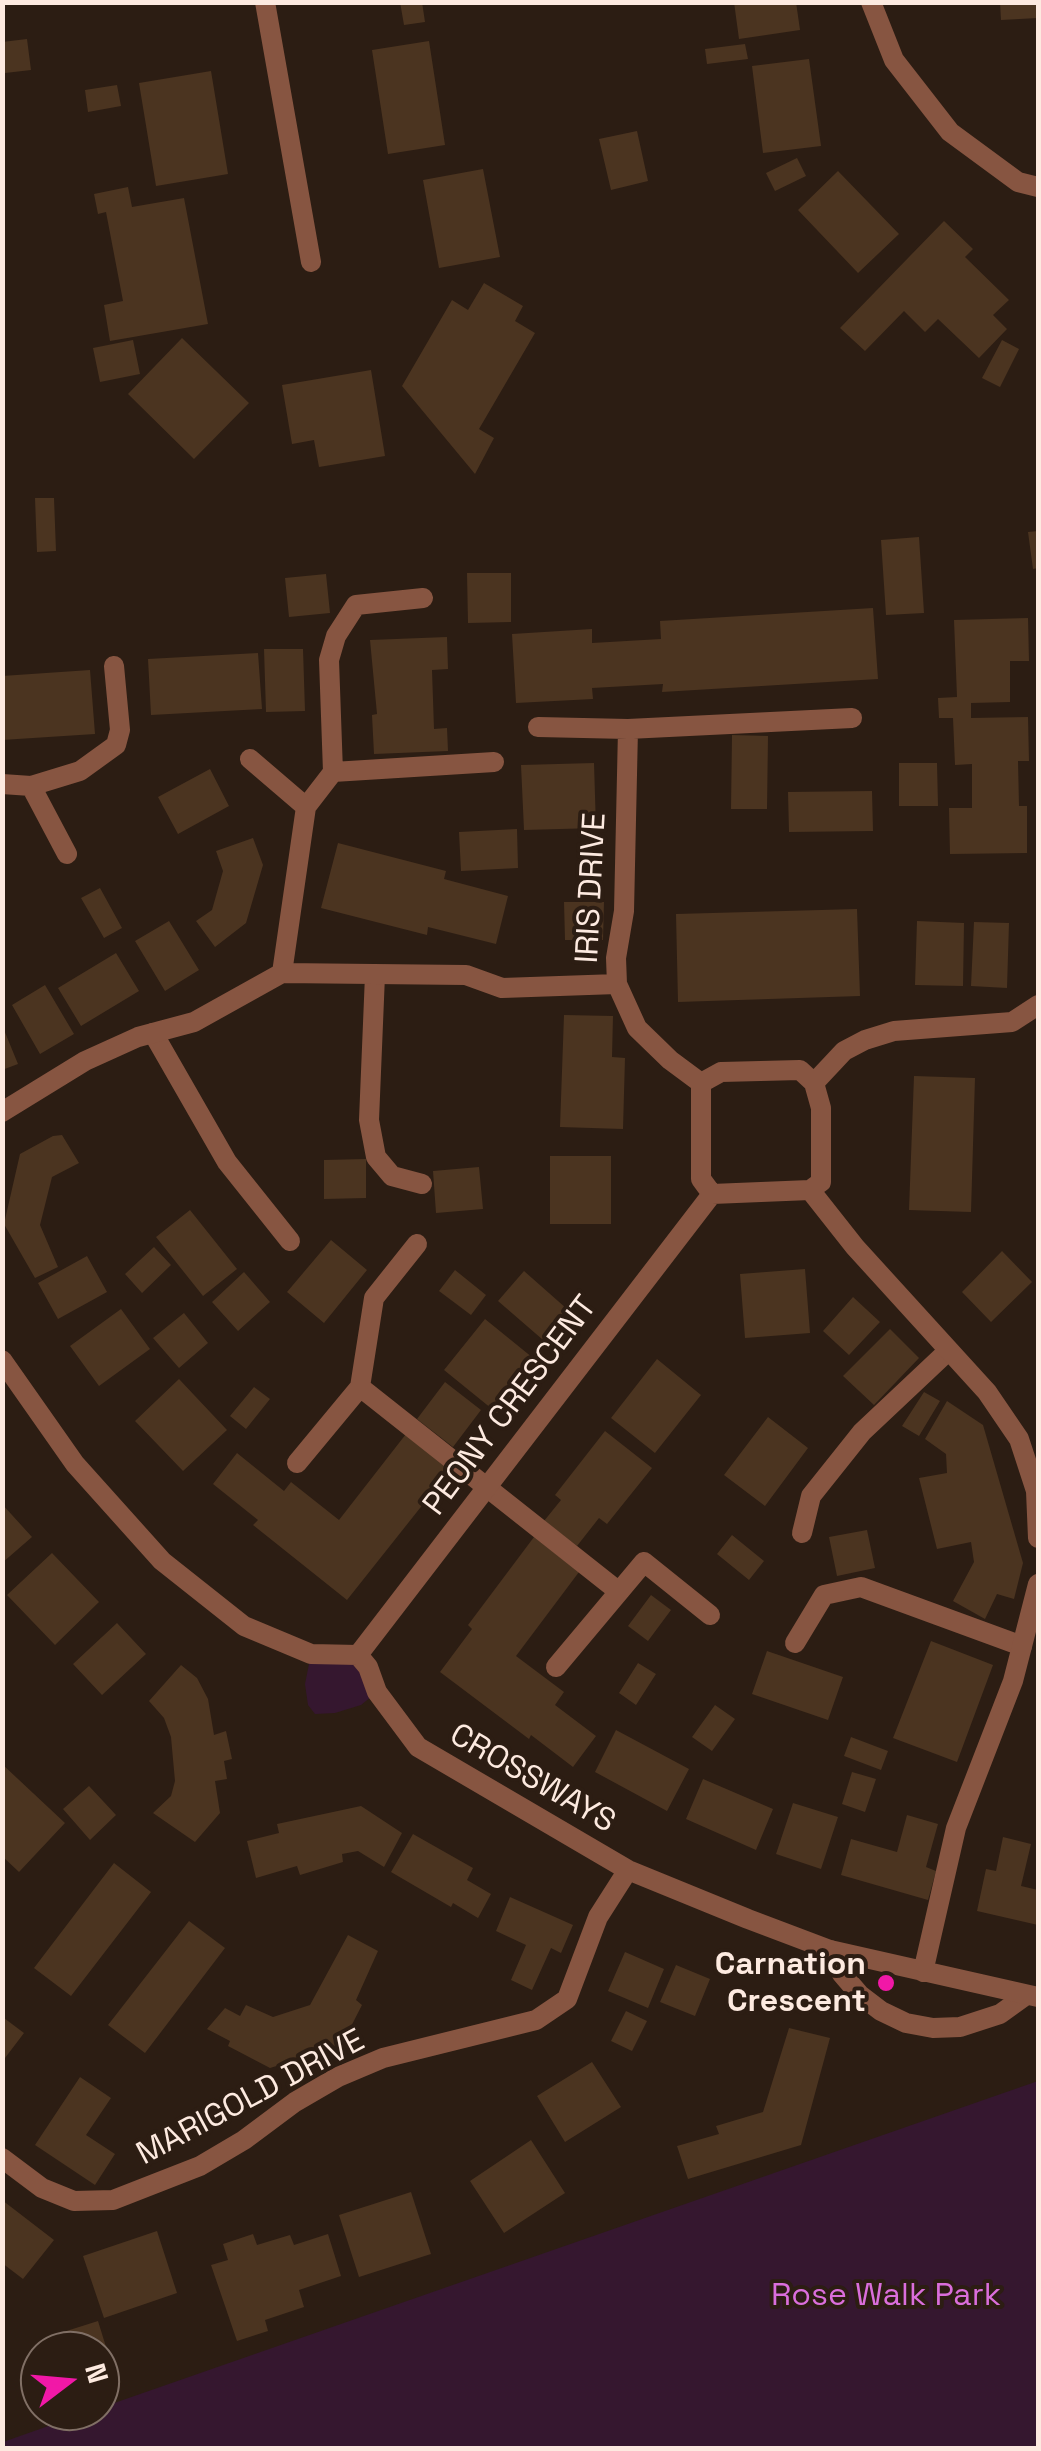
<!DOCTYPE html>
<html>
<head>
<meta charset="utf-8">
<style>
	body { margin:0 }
	#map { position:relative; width:1041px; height:2451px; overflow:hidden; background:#2c1d13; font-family:"Space Grotesk",sans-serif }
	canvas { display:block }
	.frame { position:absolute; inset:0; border:5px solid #fdeae0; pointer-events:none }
	.north { position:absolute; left:20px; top:2331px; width:100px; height:100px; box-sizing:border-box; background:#2c1d13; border:2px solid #806f65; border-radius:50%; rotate:74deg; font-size:28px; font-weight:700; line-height:40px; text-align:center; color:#fdeae0 }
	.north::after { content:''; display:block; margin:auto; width:35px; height:45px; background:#f118a7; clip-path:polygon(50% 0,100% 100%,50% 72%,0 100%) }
</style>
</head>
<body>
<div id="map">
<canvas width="1041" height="2451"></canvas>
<div class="frame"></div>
<div class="north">N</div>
</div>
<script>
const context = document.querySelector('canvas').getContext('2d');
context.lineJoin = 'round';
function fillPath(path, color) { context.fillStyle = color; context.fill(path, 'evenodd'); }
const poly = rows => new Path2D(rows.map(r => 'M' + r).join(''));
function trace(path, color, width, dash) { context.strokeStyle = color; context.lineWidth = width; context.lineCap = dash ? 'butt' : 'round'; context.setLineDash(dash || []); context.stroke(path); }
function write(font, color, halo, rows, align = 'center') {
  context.font = font + ' "Space Grotesk",sans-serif'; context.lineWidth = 8; context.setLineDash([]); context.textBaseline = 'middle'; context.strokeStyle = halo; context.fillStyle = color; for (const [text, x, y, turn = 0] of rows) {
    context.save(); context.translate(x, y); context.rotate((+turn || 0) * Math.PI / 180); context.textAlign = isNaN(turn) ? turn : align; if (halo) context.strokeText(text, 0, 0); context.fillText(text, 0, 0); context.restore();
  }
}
fillPath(poly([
	[311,1654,358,1655,377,1692,361,1705,335,1713,315,1714,308,1705,305,1684],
	[1038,2081,1038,2448,3,2448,3,2442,91,2411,100,2411,100,2408]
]), '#35172f');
fillPath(poly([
	[400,2,422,2,425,22,404,25],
	[734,2,796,2,800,30,739,39],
	[1000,2,1038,2,1038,18,1001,20],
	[27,39,31,70,5,73,2,42],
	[429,41,445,145,388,154,372,50],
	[745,44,748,59,707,64,705,49],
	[809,59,821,146,763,153,752,66],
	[211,71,228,174,156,186,139,83],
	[117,85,121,106,88,112,85,90],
	[637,131,648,181,611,190,599,139],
	[797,158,806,176,775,191,766,173],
	[483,169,500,257,439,268,423,180],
	[838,171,899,234,858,273,798,210],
	[128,187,132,207,184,198,208,324,110,341,104,305,123,301,106,212,98,214,94,194],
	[944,221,973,249,965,257,1009,300,993,315,1007,329,979,358,938,319,925,332,904,311,865,351,840,328],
	[484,283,523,306,515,321,535,333,479,429,494,438,475,474,402,386,452,300,468,310],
	[182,338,249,403,194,459,128,394],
	[133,340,140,374,100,382,93,348],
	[1002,340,1019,349,1000,387,982,378],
	[371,370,385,456,319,467,314,440,292,444,282,385],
	[35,498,54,498,56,551,37,552],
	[1038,531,1038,568,1033,569,1028,532],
	[919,537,924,613,886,615,881,540],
	[467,573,511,573,511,622,468,623],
	[326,574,330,613,289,617,285,578],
	[873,608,878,679,662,692,663,684,592,688,593,699,516,703,512,634,592,629,592,643,661,639,660,621],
	[1028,618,1029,661,1010,661,1010,702,971,703,971,718,1028,717,1029,761,1018,761,1019,806,1027,806,1027,853,950,854,949,808,972,808,972,764,955,765,953,718,939,718,938,698,957,697,954,620],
	[447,637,448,669,432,670,434,729,447,728,448,751,374,754,372,715,377,714,370,640],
	[264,649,303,649,305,711,266,712],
	[258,653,262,709,151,715,148,659],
	[90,670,95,734,2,740,2,676],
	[732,735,768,736,767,809,731,809],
	[594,763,596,828,524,830,521,765],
	[899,763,937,763,938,806,899,806],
	[210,769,229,806,178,834,158,797],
	[872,791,873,831,789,832,788,792],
	[517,829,518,868,461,871,459,832],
	[253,838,263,865,246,923,215,947,196,921,212,910,223,871,216,851],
	[338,843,446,871,444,879,508,896,496,944,428,927,427,935,321,908],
	[100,888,122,928,104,938,81,898],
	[564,902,604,902,603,940,565,940],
	[857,909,860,996,678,1002,676,914],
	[169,921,199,970,165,991,135,941],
	[917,921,964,923,963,986,915,985],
	[974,922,1009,923,1007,988,971,986],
	[116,953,139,991,81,1026,58,988],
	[45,985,74,1034,40,1054,12,1005],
	[564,1015,613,1016,612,1057,625,1058,623,1129,560,1127],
	[2,1025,18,1064,2,1070],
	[914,1076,975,1078,971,1212,909,1210],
	[62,1135,79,1163,52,1177,40,1225,58,1267,35,1278,4,1224,20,1154,53,1136],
	[550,1156,611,1156,611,1224,550,1224],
	[366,1159,366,1198,324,1199,324,1160],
	[479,1167,483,1209,436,1213,433,1171],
	[190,1210,237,1269,203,1296,156,1237],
	[331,1240,367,1270,324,1323,287,1292],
	[154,1247,171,1265,142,1293,125,1274],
	[1002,1251,1032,1282,991,1322,962,1292],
	[87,1256,107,1292,58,1319,38,1283],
	[805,1269,810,1333,745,1338,740,1274],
	[455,1270,486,1295,471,1315,439,1291],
	[524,1271,575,1316,550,1346,498,1301],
	[244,1272,270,1302,238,1331,212,1302],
	[853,1297,880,1322,849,1355,823,1331],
	[121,1309,150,1349,99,1386,70,1346],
	[184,1313,208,1343,179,1368,153,1338],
	[485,1319,538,1362,497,1413,444,1370],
	[890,1329,919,1358,874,1405,843,1376],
	[657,1359,701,1395,655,1453,611,1418],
	[179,1379,227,1430,183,1471,135,1421],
	[445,1382,481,1410,453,1447,417,1419],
	[254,1387,270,1399,246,1429,230,1416],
	[924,1392,940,1401,919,1436,902,1426],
	[947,1401,983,1425,1023,1563,1014,1599,997,1594,985,1619,953,1601,974,1562,971,1542,937,1549,919,1478,947,1473,946,1454,925,1439],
	[768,1417,808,1448,765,1506,724,1475],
	[605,1431,652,1468,607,1524,599,1518,577,1546,544,1521,561,1500,555,1495],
	[406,1434,451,1469,347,1600,253,1525,258,1520,213,1484,237,1453,284,1491,291,1482,339,1520],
	[2,1504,32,1537,2,1563],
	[867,1530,875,1568,837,1576,829,1537],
	[732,1535,764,1561,749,1580,717,1554],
	[534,1537,579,1572,516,1656,564,1692,555,1705,596,1736,573,1767,531,1735,529,1739,440,1672,472,1629,468,1625],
	[52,1553,99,1602,55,1645,7,1595],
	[651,1595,671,1610,648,1641,628,1626],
	[117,1623,146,1654,102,1695,73,1664],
	[931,1641,993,1665,957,1762,893,1738],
	[767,1651,843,1677,828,1720,752,1694],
	[638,1663,656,1674,636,1705,619,1693],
	[181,1665,197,1678,208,1699,214,1735,226,1731,232,1759,224,1761,227,1779,215,1781,220,1813,195,1842,153,1813,171,1796,175,1781,171,1737,164,1718,149,1701],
	[715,1705,735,1719,712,1751,692,1737],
	[616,1730,689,1769,667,1811,595,1772],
	[851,1737,888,1751,881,1770,844,1756],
	[2,1764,65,1823,19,1872,2,1856],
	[852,1772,876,1779,865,1812,842,1804],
	[703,1779,773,1809,756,1850,686,1819],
	[89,1786,116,1815,90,1840,63,1809],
	[793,1803,838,1817,821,1869,776,1854],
	[361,1806,402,1833,384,1867,358,1851,342,1854,343,1862,300,1875,297,1866,256,1878,247,1841,279,1833,277,1824],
	[907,1815,938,1824,926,1867,936,1871,928,1900,841,1875,851,1839,897,1852],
	[413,1834,473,1868,467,1880,491,1894,478,1918,453,1903,451,1907,391,1872],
	[1003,1837,1031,1844,1021,1886,1038,1890,1038,1925,977,1911,986,1869,996,1871],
	[114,1863,151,1892,71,1996,34,1968],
	[510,1897,573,1925,561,1953,551,1948,532,1990,511,1980,526,1945,496,1931],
	[189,1921,225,1948,145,2053,108,2025],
	[348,1935,378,1951,356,2000,362,2005,341,2046,270,2068,228,2046,230,2041,207,2029,225,2008,240,2016,246,2005,273,2017,310,2005],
	[625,1952,664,1969,648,2008,608,1991],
	[676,1965,710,1979,695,2016,660,2002],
	[626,2011,647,2021,632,2051,611,2041],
	[4,2018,24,2033,2,2062,2,2021],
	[789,2028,830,2038,801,2145,688,2179,677,2146,719,2134,716,2126,763,2112],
	[592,2062,621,2107,565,2142,537,2096],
	[80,2077,111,2098,86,2135,115,2154,95,2185,35,2145],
	[531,2140,565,2193,504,2233,470,2181],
	[411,2192,431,2254,359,2277,339,2215],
	[2,2200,54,2240,23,2279,2,2263],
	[157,2231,177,2293,104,2318,83,2256],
	[253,2234,257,2245,290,2235,294,2245,328,2234,341,2276,299,2290,304,2307,265,2320,268,2331,237,2341,211,2265,228,2260,223,2244],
	[98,2321,111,2363,100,2367,100,2351,63,2351,57,2334]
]), '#4b3420');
trace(poly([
	[375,975,369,1120,376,1157,392,1176,422,1184],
	[153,1033,227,1162,290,1241],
	[360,1387,618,1591],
	[297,1463,360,1387,374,1298,417,1244],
	[802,1533,811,1496,862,1432,948,1351],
	[795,1643,824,1595,861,1587,1022,1646],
	[556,1667,644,1562,710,1615],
	[830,1950,842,1974,860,1995,881,2011,906,2023,933,2028,960,2027,1000,2014,1025,1996]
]), '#875541', 20);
trace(poly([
	[265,2,311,262],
	[871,2,894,60,950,132,1018,182,1038,187],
	[538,727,628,729],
	[250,759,306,807],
	[333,772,329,660,336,636,356,605,423,598],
	[2,784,31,786,80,771,116,745,120,730,114,666],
	[31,786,67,854],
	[282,973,306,807,333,772,494,762],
	[282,973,466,975,502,988,617,984],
	[701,1083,721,1072,800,1070,814,1083,821,1108,821,1182,810,1190],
	[814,1083,844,1051,865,1040,894,1031,1012,1022,1038,1005],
	[2,1112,85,1061,138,1037,194,1022,282,973],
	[712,1194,701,1179,701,1083,670,1060,637,1028,617,984,616,958,624,911,628,729,852,718],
	[712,1194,810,1190,855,1247,987,1392,1019,1439,1036,1491,1038,1538],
	[2,1360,75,1464,162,1561,244,1626,311,1654,358,1655,368,1667,377,1692,418,1747,628,1870,748,1919,830,1950,1038,1997],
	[358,1655,712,1194],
	[923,1972,956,1828,1013,1681,1038,1584],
	[2,2158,42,2188,74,2201,113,2200,200,2166,244,2140,295,2102,338,2077,383,2058,536,2020,567,1999,598,1917,628,1870]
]), '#875541', 20);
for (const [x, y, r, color] of [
	[886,1983,10,"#f118a7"]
]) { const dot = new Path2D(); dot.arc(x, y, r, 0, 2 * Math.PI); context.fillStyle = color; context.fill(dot); trace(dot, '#2c1d13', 4); }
write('32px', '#fdeae0', '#2c1d13', [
	["IRIS DRIVE",592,888,-87],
	["PEONY CRESCENT",511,1406,-53],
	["CROSSWAYS",532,1779,30],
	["MARIGOLD DRIVE",251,2098,-28]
]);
write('bold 32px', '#fdeae0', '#2c1d13', [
	["Carnation",866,1965],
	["Crescent",866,2002]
], 'right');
write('32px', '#da6edb', '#2c1d13', [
	["Rose Walk Park",886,2296]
]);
</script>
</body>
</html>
